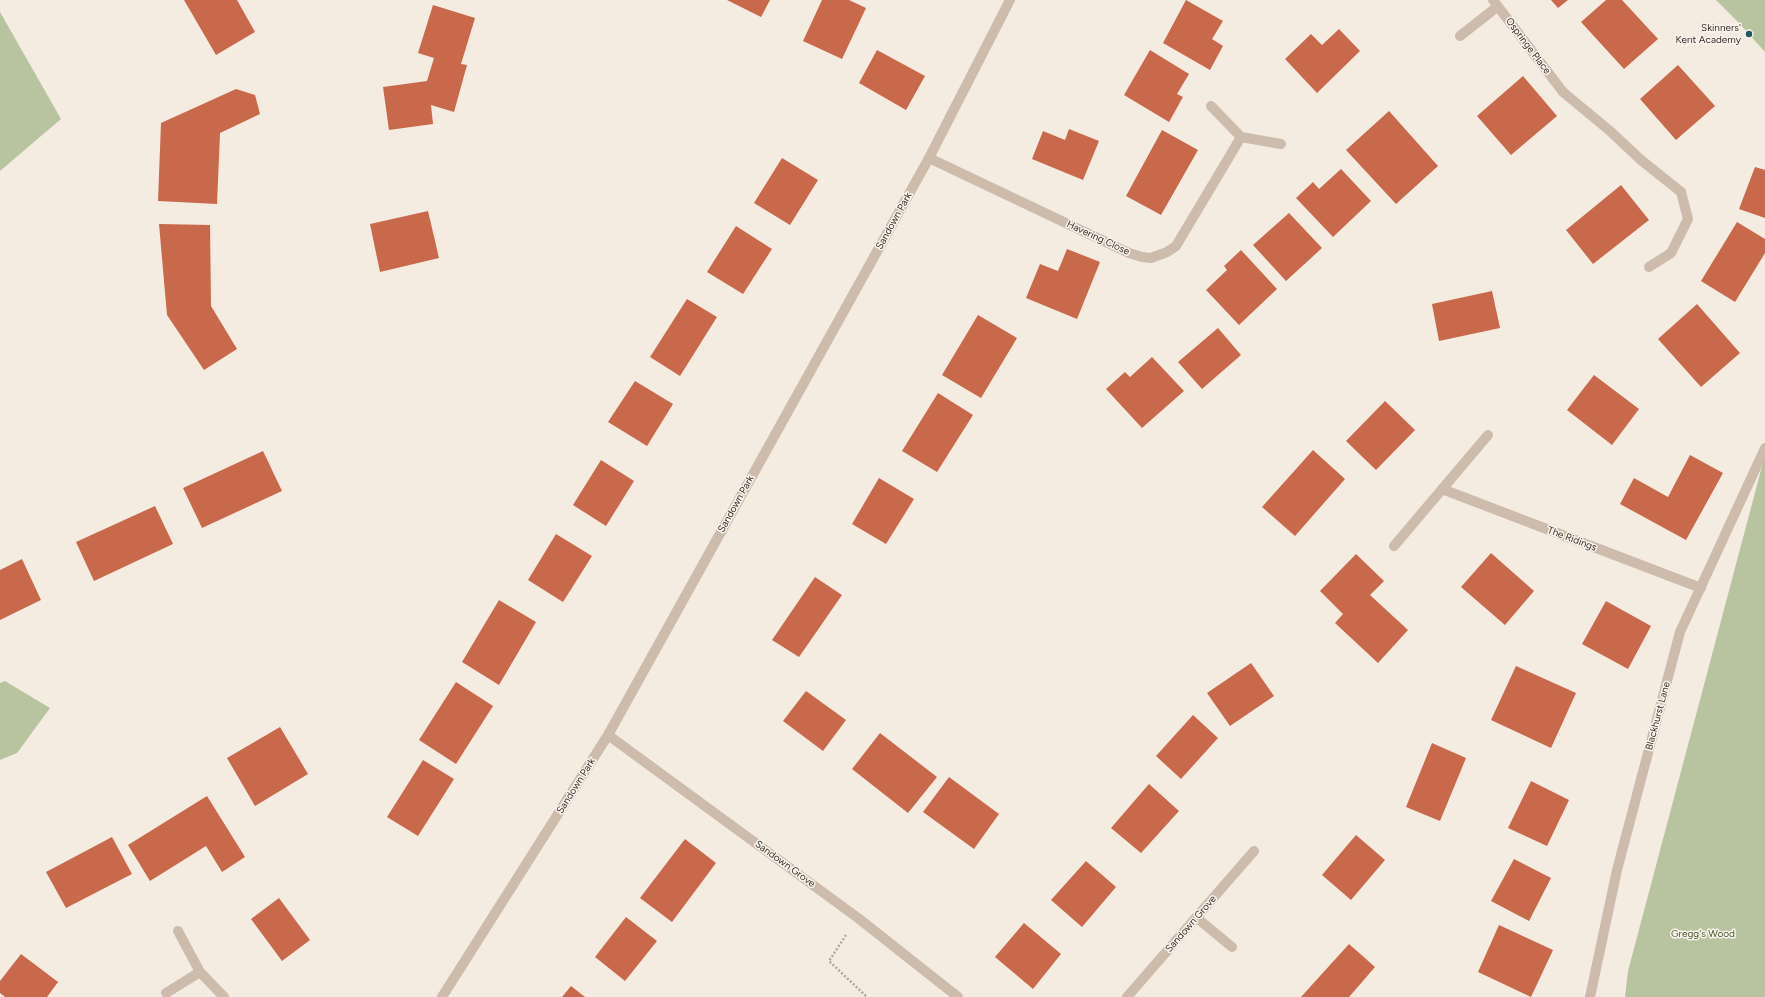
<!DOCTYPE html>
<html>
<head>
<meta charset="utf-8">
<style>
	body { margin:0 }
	canvas { display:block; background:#f4ebe1 }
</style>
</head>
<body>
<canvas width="1765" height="997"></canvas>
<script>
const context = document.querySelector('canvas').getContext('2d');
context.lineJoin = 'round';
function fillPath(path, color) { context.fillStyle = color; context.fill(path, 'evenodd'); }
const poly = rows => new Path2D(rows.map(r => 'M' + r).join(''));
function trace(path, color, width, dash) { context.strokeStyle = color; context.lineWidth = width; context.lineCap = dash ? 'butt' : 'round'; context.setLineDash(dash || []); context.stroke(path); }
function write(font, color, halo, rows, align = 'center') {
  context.font = font + ' Figtree,sans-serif'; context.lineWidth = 3; context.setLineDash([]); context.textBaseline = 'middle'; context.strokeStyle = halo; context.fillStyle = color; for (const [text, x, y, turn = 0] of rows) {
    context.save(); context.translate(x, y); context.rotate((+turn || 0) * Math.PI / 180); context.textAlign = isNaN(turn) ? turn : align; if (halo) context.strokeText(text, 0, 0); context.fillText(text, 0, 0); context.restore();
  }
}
fillPath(poly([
	[1716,0,1765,0,1765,52,1739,23],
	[0,12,61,119,0,171],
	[1765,455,1765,997,1625,997,1628,971],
	[5,681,50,708,17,753,0,760,0,683]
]), '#b8c4a0');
fillPath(poly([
	[184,0,237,0,255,32,216,55],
	[727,0,770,0,761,17],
	[822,0,849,0,866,8,842,59,803,41],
	[1186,0,1223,21,1212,39,1223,46,1210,70,1163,43],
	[1551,0,1568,0,1558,8],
	[1606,0,1622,0,1658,39,1624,69,1581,22],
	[433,5,475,18,461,64,467,65,454,112,431,105,433,124,389,130,383,87,427,81,434,58,418,53],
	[1339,29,1360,51,1317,93,1285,59,1311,34,1322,45],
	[877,50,925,76,906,110,859,83],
	[1150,50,1189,74,1177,94,1183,97,1169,122,1124,95],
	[1678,65,1715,106,1676,140,1640,99],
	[1523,76,1557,116,1511,155,1477,116],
	[236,89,255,95,260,114,220,133,217,204,158,201,161,123],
	[1389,111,1438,166,1396,204,1346,150],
	[1069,129,1099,141,1083,180,1032,159,1043,131,1065,140],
	[1162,130,1198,150,1161,215,1126,196],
	[782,158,818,180,790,225,754,203],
	[1755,167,1765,170,1765,218,1739,209],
	[1341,169,1371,201,1333,237,1296,198,1313,182,1319,189],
	[1621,185,1649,220,1593,264,1566,230],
	[428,211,439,258,380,272,370,224],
	[1289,213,1322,248,1286,281,1253,245],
	[1737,222,1765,239,1765,253,1735,302,1701,281],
	[159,224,210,225,211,306,237,349,204,370,167,315],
	[736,226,772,249,743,294,707,272],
	[1067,249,1100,262,1077,319,1026,298,1040,264,1058,271],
	[1241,250,1277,289,1239,325,1206,290,1227,270,1224,266],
	[1492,291,1500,328,1439,341,1432,304],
	[687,299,717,317,680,376,650,357],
	[1697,304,1740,353,1701,387,1658,339],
	[978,315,1017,338,981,398,942,375],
	[1218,328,1241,355,1202,389,1178,362],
	[1152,357,1184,391,1142,428,1106,389,1125,372,1130,377],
	[1594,375,1639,409,1612,445,1567,410],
	[635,381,673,404,647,446,608,422],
	[938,393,973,415,937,472,902,451],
	[1385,401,1415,430,1376,470,1346,441],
	[1313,450,1345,479,1295,536,1262,507],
	[263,451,282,491,202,528,183,488],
	[1690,455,1723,473,1686,540,1620,504,1634,478,1668,497],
	[601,460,634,481,606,526,573,505],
	[879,478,914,499,886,544,852,524],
	[155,506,173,544,94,581,76,542],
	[556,534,592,556,563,602,528,580],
	[1491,553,1534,591,1505,625,1461,587],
	[1356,554,1384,581,1370,595,1408,630,1378,663,1335,623,1343,614,1320,591],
	[22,559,41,600,0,620,0,570],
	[815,577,842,595,799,657,772,640],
	[499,600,536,622,499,685,462,662],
	[1606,601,1651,626,1628,669,1582,644],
	[1251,663,1274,696,1230,726,1207,693],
	[1516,666,1576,693,1551,748,1491,720],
	[456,682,493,706,456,764,419,740],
	[806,691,846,720,823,751,783,721],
	[1193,715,1218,738,1181,779,1156,756],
	[280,727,308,774,255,806,227,758],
	[880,733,937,777,908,813,852,769],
	[1432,743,1466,758,1440,821,1406,807],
	[423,760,454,779,418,836,387,817],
	[949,777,999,814,974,849,923,812],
	[1531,781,1569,800,1547,846,1508,828],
	[1149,784,1179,811,1141,853,1111,828],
	[207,796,245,857,222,872,206,846,150,881,128,845],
	[1356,835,1385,860,1351,900,1322,875],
	[112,837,132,874,66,908,46,872],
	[685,839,716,863,672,922,640,898],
	[1514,859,1551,878,1529,921,1491,901],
	[1086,861,1116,887,1082,927,1051,900],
	[279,898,310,940,282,961,251,919],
	[626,917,657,941,625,981,595,957],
	[1024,923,1061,954,1033,989,995,957],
	[1499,925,1553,950,1531,997,1478,972],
	[1349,944,1375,967,1349,997,1301,997],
	[21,954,58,982,47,997,5,997,0,993,0,981],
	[571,986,585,997,562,997]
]), '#c8694b');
trace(poly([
	[846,935,829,961,867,997]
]), '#b9a596', 2.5, [2, 2]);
trace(poly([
	[1460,36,1497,7],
	[1563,92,1610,131,1641,160,1681,192,1688,219,1671,253,1649,267],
	[1197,918,1232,947],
	[166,993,200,972]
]), '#cdbbac', 10);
trace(poly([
	[1493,0,1563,92],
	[1241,137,1281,144],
	[929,158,1129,253,1142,257,1151,258,1167,252,1176,246,1241,137,1211,106],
	[1442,489,1701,588],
	[1394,546,1488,435],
	[608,735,858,918,958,997],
	[178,931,200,972,224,997],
	[442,997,608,735,929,158,1010,0],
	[1127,997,1254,851],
	[1590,997,1617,870,1680,632,1765,448]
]), '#cdbbac', 10);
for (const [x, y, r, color] of [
	[1749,34,4,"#1f5a5e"]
]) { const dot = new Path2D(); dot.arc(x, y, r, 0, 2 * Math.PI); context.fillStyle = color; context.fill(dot); trace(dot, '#fbf5ee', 1.5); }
write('10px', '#3b302b', '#fbf5ee', [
	["Skinners'",1741,28],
	["Kent Academy",1741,40]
], 'right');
write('10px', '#3b302b', '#fbf5ee', [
	["Ospringe Place",1528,46,53],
	["Sandown Park",894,221,-61],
	["Havering Close",1098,238,25],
	["Sandown Park",736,504,-61],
	["The Ridings",1572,539,21],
	["Blackhurst Lane",1658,716,-75],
	["Sandown Park",576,786,-58],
	["Sandown Grove",785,864,36],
	["Sandown Grove",1191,924,-49]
]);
write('10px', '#4a5a2e', '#fbf5ee', [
	["Gregg's Wood",1703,934]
]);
</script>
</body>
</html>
